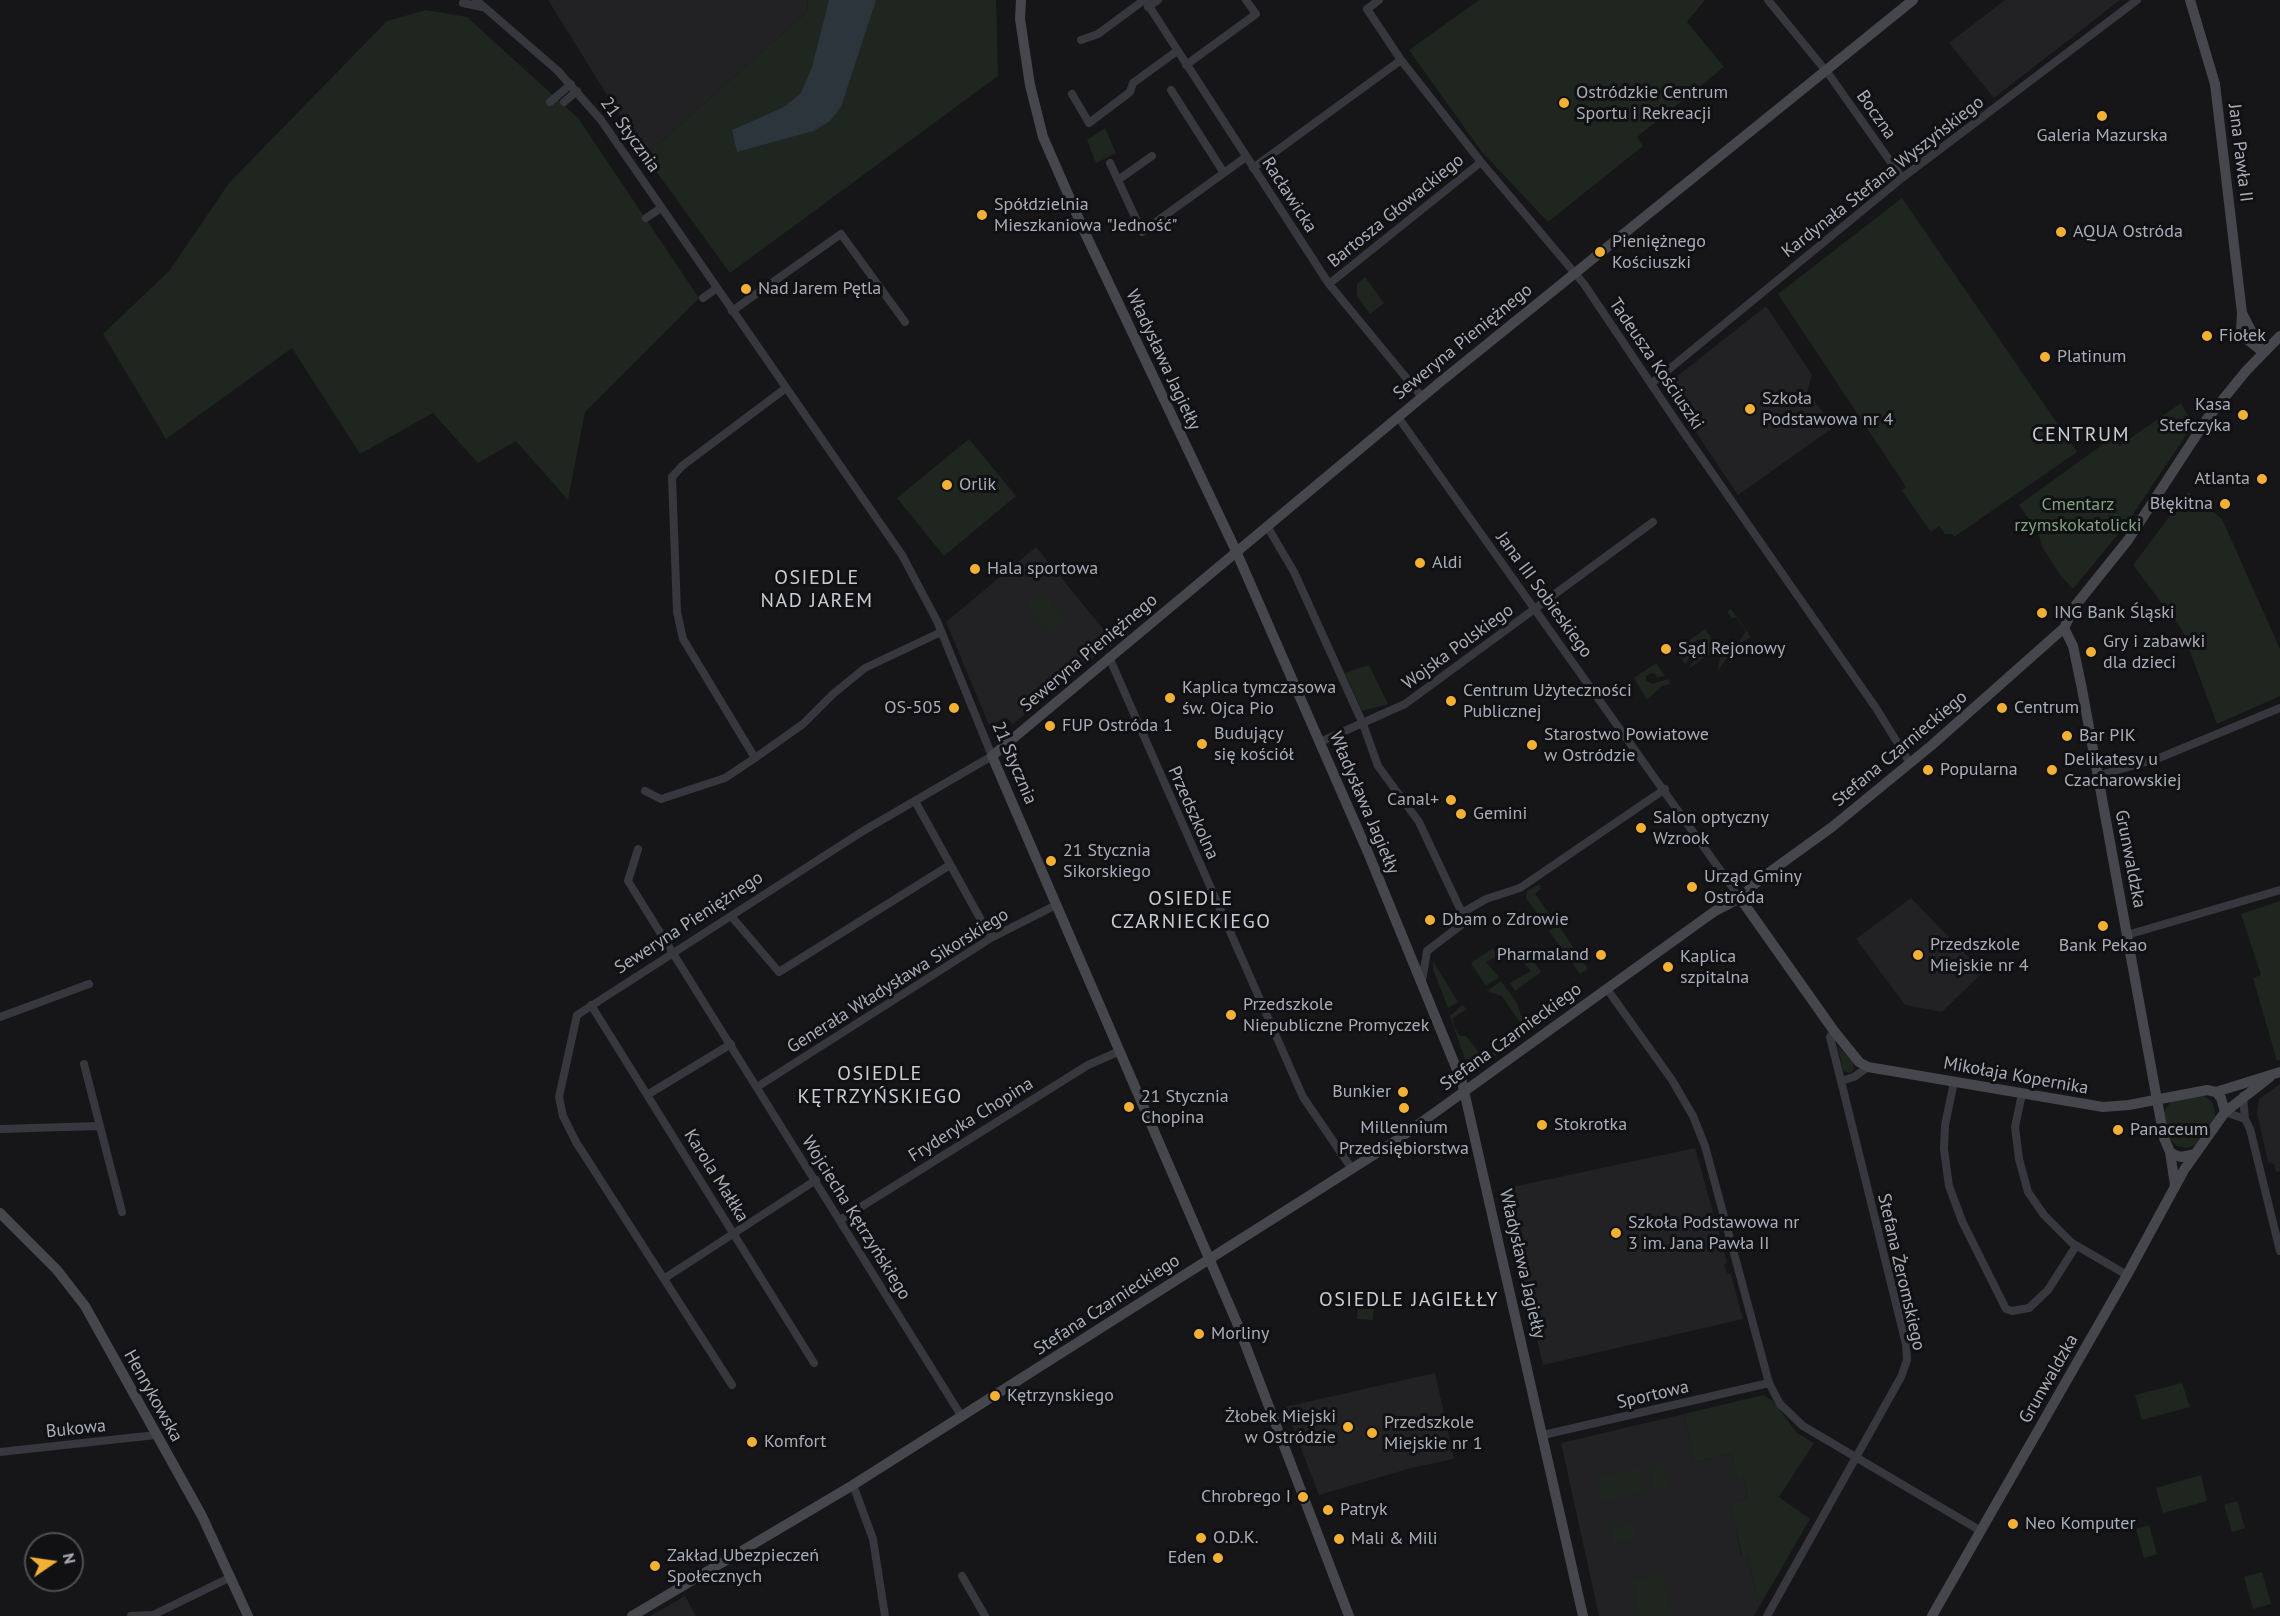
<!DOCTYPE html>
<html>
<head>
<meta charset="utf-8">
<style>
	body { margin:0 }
	#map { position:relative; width:2280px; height:1616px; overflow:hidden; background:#161618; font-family:"PT Sans",sans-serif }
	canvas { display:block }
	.north { position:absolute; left:24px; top:1532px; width:60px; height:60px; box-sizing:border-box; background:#111113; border:2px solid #4d4f55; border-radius:50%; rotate:77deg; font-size:16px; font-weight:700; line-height:24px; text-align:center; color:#a8adb8 }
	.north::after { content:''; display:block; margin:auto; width:21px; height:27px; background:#f2b134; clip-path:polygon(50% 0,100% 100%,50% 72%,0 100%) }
</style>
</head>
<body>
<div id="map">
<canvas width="2280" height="1616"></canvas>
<div class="north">N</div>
</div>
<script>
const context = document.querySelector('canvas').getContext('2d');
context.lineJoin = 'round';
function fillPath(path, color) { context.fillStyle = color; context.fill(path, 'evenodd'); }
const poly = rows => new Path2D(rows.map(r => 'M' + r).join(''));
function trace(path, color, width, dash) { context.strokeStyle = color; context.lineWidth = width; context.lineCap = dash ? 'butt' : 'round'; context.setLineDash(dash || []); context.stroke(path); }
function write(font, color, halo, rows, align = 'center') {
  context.font = font + ' "PT Sans",sans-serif'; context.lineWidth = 6; context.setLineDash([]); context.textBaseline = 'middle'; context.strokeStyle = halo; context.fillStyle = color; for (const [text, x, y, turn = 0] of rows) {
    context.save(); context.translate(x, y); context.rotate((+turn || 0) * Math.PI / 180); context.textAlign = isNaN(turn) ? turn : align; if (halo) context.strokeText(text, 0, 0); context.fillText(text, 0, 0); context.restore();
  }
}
fillPath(poly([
	[548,0,807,0,808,11,645,156],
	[2005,0,2120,0,1994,98,1949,43],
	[1766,306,1812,375,1807,391,1834,427,1738,495,1665,386],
	[1036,547,1113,641,1013,724,1007,718,989,725,946,622],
	[1911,898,1983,972,1942,1012,1905,1005,1856,939],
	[2280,1084,2280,1171,2276,1172,2274,1164,2268,1162,2257,1113,2259,1099],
	[1695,1148,1727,1262,1724,1265,1727,1273,1731,1275,1743,1319,1543,1365,1503,1189],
	[1435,1373,1454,1459,1411,1468,1319,1495,1285,1407],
	[1684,1414,1694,1462,1732,1454,1737,1478,1744,1477,1748,1499,1731,1503,1741,1556,1748,1556,1756,1593,1763,1600,1754,1616,1599,1616,1561,1443],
	[685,1596,696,1616,650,1616]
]), '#222225');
fillPath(poly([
	[807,0,996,0,998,76,730,273,645,156,808,11],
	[1479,0,1705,0,1687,22,1724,67,1637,137,1643,146,1548,222,1482,152,1409,50],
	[426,10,467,17,578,118,699,298,585,412,568,500,516,441,478,463,433,413,360,454,292,348,166,439,103,334,170,270,229,183,387,21],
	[1105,128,1116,153,1096,163,1087,140],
	[1902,198,2077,452,1954,537,1952,534,1945,534,1939,526,1931,532,1902,491,1906,487,1778,294],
	[1365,277,1384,303,1370,314,1357,296,1357,284],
	[2181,403,2193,425,2127,523,2073,589,2060,575,2043,548,2037,530,2019,505,2113,437,2119,446],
	[969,439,1016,496,944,556,897,498],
	[2188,492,2222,519,2280,649,2280,696,2217,724,2182,630,2133,565],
	[1042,592,1066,621,1050,634,1026,605],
	[1731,609,1751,637,1737,645,1718,670,1720,658,1737,645,1746,631,1736,617,1732,619,1727,612],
	[1705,629,1718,648,1688,669,1706,644,1699,639,1696,641,1693,645,1696,651,1685,664,1682,659,1690,653,1684,644],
	[1656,663,1665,676,1657,677,1654,673,1650,674,1646,676,1646,681,1652,684,1668,679,1670,684,1662,686,1647,700,1634,678],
	[1369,665,1388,704,1362,711,1345,673],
	[1540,884,1541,889,1535,894,1554,920,1546,925,1526,898,1527,891],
	[2280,901,2280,1060,2277,1061,2253,978,2261,975,2241,914],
	[1558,925,1588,969,1580,974,1549,931],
	[1493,948,1498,956,1486,962,1499,977,1486,986,1471,963],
	[1528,953,1541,972,1515,991,1510,983,1531,971,1520,958],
	[1433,961,1458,1002,1448,1008,1433,969],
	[1501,981,1517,1003,1527,1033,1502,996,1487,991],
	[1462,1005,1467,1009,1453,1018,1454,1027,1460,1036,1466,1036,1483,1058,1500,1050,1494,1057,1478,1061,1465,1059,1450,1016],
	[1838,1046,1853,1062,1854,1068,1851,1073,1843,1071],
	[2203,1095,2213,1103,2216,1119,2197,1145,2186,1148,2177,1146,2168,1137,2164,1113,2167,1107,2173,1100],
	[1359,1289,1374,1290,1373,1320,1357,1319],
	[2182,1383,2190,1407,2142,1420,2135,1395],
	[1763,1395,1773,1401,1797,1433,1814,1443,1779,1497,1810,1519,1763,1600,1756,1593,1748,1556,1742,1557,1730,1503,1748,1499,1744,1478,1737,1479,1732,1454,1694,1462,1684,1414],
	[1663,1462,1669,1488,1653,1491,1648,1465],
	[1638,1467,1644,1493,1602,1501,1597,1477],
	[2201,1475,2207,1501,2163,1513,2156,1488],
	[2237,1501,2245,1528,2232,1532,2224,1505],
	[1633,1523,1637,1538,1613,1543,1609,1528],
	[2149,1525,2157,1554,2144,1558,2136,1529],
	[2262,1572,2271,1604,2253,1609,2244,1577],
	[1663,1573,1673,1616,1639,1616,1632,1580]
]), '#1e261f');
fillPath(poly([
	[829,0,876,0,841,107,829,122,813,131,737,152,732,130,784,107,801,93,812,67]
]), '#2c353c');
trace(poly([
	[476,0,558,71,601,120,902,555,937,621,992,756,863,831,577,1015,559,1097,563,1116,576,1142,732,1385],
	[1145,0,1329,284,1422,397],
	[1379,0,1367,9,1401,60,1481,162,1584,284,1680,427,1876,708,1910,763],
	[1768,0,1830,76,1902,178],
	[463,3,482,7],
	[1148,7,1158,0],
	[1081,40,1098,34,1144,0],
	[1186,65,1256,14,1246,0],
	[1171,90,1224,173],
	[1072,94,1089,123,1130,92,1133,83,1177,51],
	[550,102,571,84],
	[564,102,577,91],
	[1110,163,1142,232,1246,157],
	[1253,168,1401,60],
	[1118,180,1152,156],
	[646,218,661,208],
	[1329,284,1481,162],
	[703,298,717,288],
	[732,311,841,234,905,322],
	[1651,384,1902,178,2137,0],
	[786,388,682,466,672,477,677,612,683,639,755,758,803,724,833,694,865,668,941,632],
	[1398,417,1740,898],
	[1267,526,1294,572,1363,724,1378,766,1419,822,1462,913,1486,899,1520,888,1665,789],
	[1109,657,1303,1097,1352,1169],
	[1320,742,1405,704,1653,522],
	[2097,776,2159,758,2280,708],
	[645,791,661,799,725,778,755,758],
	[915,801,991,938],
	[638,849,628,881,962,1417],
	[731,916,779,972,950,865],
	[2127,935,2280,890],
	[1422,981,1427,951,1461,925,1462,913],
	[1607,989,1672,1080,1693,1116,1705,1146,1769,1383,1780,1404,1803,1426,1981,1531],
	[591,1005,814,1363],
	[0,1017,89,984],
	[1834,1031,1830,1037,1841,1081,1854,1077,1868,1067],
	[84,1064,122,1212],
	[1954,1082,1945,1125,1944,1149,1949,1186,1962,1221,2006,1309,2012,1311,2029,1308,2048,1290,2076,1246],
	[757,1087,991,938,1056,905],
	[2022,1094,2015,1127,2019,1159,2028,1192,2044,1215,2072,1243,2127,1275],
	[647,1095,731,1044],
	[2243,1096,2245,1119],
	[2225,1112,2245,1119,2250,1129,2280,1251],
	[0,1129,98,1126],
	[840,1220,1088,1065,1120,1051],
	[665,1278,816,1180],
	[1543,1435,1769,1383],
	[0,1452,156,1435],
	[853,1485,873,1539,885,1616],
	[962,1576,985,1616],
	[131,1616,153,1615,231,1577],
	[1767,1616,1901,1377,1907,1360,1906,1344,1841,1081]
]), '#37383d', 8);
trace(poly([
	[1021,0,1020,19,1030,85,1043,137,1085,233,1236,551,1369,855,1462,1082,1583,1616],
	[2190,0,2215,84,2242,313,2241,330,2243,336,2263,352],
	[2242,313,2262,352],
	[2064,628,2073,646,2082,689,2164,1138,2170,1152,2175,1155,2181,1157,2195,1154],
	[1740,898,1834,1031,1859,1062,1868,1067,2103,1107,2129,1105,2207,1090,2216,1092,2221,1098,2225,1112],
	[2216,1092,2280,1072],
	[2170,1152,2175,1185],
	[0,1213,57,1270,85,1306,202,1516,248,1616],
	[632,1616,853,1485,1394,1142,1715,911,1740,898,1760,879,1832,827,1932,745,2064,628,2075,606,2128,540,2207,419,2246,371,2280,336],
	[1349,1616,1237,1323,992,756,1439,383,1913,0],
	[1932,1616,2127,1275,2184,1170,2225,1112,2270,1077]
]), '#45474d', 10);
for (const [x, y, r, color] of [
	[1564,103,6,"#f2b134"],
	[2102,116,6,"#f2b134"],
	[982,215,6,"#f2b134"],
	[2061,232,6,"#f2b134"],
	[1600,252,6,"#f2b134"],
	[746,289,6,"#f2b134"],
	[2207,336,6,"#f2b134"],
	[2045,357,6,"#f2b134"],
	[1750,409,6,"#f2b134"],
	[2243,415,6,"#f2b134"],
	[2262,479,6,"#f2b134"],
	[947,485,6,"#f2b134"],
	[2225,504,6,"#f2b134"],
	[1420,563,6,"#f2b134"],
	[975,569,6,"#f2b134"],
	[2042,613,6,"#f2b134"],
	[1666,649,6,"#f2b134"],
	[2091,652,6,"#f2b134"],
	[1170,698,6,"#f2b134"],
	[1451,701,6,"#f2b134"],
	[954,708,6,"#f2b134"],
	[2002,708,6,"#f2b134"],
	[1050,726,6,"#f2b134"],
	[2067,736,6,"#f2b134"],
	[1202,744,6,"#f2b134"],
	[1532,745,6,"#f2b134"],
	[1928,770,6,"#f2b134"],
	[2052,770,6,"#f2b134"],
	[1451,800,6,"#f2b134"],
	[1461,814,6,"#f2b134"],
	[1641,828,6,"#f2b134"],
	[1051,861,6,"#f2b134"],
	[1692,887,6,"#f2b134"],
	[1430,920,6,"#f2b134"],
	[2103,926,6,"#f2b134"],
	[1601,955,6,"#f2b134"],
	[1918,955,6,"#f2b134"],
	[1668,967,6,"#f2b134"],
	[1231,1015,6,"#f2b134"],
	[1403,1092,6,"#f2b134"],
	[1129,1107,6,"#f2b134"],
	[1404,1108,6,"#f2b134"],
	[1542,1125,6,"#f2b134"],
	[2118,1130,6,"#f2b134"],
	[1616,1233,6,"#f2b134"],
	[1199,1334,6,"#f2b134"],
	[995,1396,6,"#f2b134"],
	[1348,1427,6,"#f2b134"],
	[1372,1433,6,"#f2b134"],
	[752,1442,6,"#f2b134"],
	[1303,1497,6,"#f2b134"],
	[1328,1510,6,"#f2b134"],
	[2013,1524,6,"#f2b134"],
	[1201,1538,6,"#f2b134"],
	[1339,1539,6,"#f2b134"],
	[1218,1558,6,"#f2b134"],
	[655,1566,6,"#f2b134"]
]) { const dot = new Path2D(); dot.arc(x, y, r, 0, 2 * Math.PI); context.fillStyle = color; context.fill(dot); trace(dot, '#111113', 2); }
write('18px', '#a8adb8', '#111113', [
	["Ostródzkie Centrum",1576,93],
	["Sportu i Rekreacji",1576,114],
	["Galeria Mazurska",2102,136,"center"],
	["Spółdzielnia",994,205],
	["Mieszkaniowa \"Jedność\"",994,226],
	["AQUA Ostróda",2073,232],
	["Pieniężnego",1612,242],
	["Kościuszki",1612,263],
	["Nad Jarem Pętla",758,289],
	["Fiołek",2219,336],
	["Platinum",2057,357],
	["Szkoła",1762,399],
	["Podstawowa nr 4",1762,420],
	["Kasa",2231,405,"right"],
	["Stefczyka",2231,426,"right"],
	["Atlanta",2250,479,"right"],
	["Orlik",959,485],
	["Błękitna",2213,504,"right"],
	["Aldi",1432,563],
	["Hala sportowa",987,569],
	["ING Bank Śląski",2054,613],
	["Gry i zabawki",2103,642],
	["dla dzieci",2103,663],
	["Sąd Rejonowy",1678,649],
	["Kaplica tymczasowa",1182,688],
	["św. Ojca Pio",1182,709],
	["Centrum Użyteczności",1463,691],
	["Publicznej",1463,712],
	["OS-505",942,708,"right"],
	["Centrum",2014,708],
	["FUP Ostróda 1",1062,726],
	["Budujący",1214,734],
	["się kościół",1214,755],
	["Starostwo Powiatowe",1544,735],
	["w Ostródzie",1544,756],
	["Bar PIK",2079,736],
	["Delikatesy u",2064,760],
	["Czacharowskiej",2064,781],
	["Popularna",1940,770],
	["Canal+",1439,800,"right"],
	["Gemini",1473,814],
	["Salon optyczny",1653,818],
	["Wzrook",1653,839],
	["21 Stycznia",1063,851],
	["Sikorskiego",1063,872],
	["Urząd Gminy",1704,877],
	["Ostróda",1704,898],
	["Dbam o Zdrowie",1442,920],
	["Przedszkole",1930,945],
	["Miejskie nr 4",1930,966],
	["Bank Pekao",2103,946,"center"],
	["Pharmaland",1589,955,"right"],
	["Kaplica",1680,957],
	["szpitalna",1680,978],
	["Przedszkole",1243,1005],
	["Niepubliczne Promyczek",1243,1026],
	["Bunkier",1391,1092,"right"],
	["21 Stycznia",1141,1097],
	["Chopina",1141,1118],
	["Stokrotka",1554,1125],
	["Millennium",1404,1128,"center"],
	["Przedsiębiorstwa",1404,1149,"center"],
	["Panaceum",2130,1130],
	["Szkoła Podstawowa nr",1628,1223],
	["3 im. Jana Pawła II",1628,1244],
	["Morliny",1211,1334],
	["Kętrzynskiego",1007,1396],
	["Żłobek Miejski",1336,1417,"right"],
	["w Ostródzie",1336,1438,"right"],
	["Przedszkole",1384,1423],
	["Miejskie nr 1",1384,1444],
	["Komfort",764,1442],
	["Chrobrego I",1291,1497,"right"],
	["Patryk",1340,1510],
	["Neo Komputer",2025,1524],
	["O.D.K.",1213,1538],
	["Mali & Mili",1351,1539],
	["Zakład Ubezpieczeń",667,1556],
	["Społecznych",667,1577],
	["Eden",1206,1558,"right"]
], 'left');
write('18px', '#a8adb8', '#111113', [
	["Boczna",1876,115,55],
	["21 Stycznia",630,135,54],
	["Jana Pawła II",2240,153,83],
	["Kardynała Stefana Wyszyńskiego",1883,177,-38],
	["Racławicka",1289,195,57],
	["Bartosza Głowackiego",1396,211,-39],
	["Seweryna Pieniężnego",1463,342,-39],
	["Władysława Jagiełły",1163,360,65],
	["Tadeusza Kościuszki",1656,364,56],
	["Jana III Sobieskiego",1544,595,54],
	["Wojska Polskiego",1458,647,-36],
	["Seweryna Pieniężnego",1089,653,-40],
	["Stefana Czarnieckiego",1900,749,-40],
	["21 Stycznia",1014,763,67],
	["Władysława Jagiełły",1364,803,67],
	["Przedszkolna",1193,813,66],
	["Grunwaldzka",2130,859,79],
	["Seweryna Pieniężnego",689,923,-33],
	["Generała Władysława Sikorskiego",898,981,-32],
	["Stefana Czarnieckiego",1511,1037,-36],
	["Mikołaja Kopernika",2016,1076,10],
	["Fryderyka Chopina",971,1120,-32],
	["Karola Małłka",716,1176,58],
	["Wojciecha Kętrzyńskiego",856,1218,58],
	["Władysława Jagiełły",1522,1264,77],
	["Stefana Żeromskiego",1901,1272,77],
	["Stefana Czarnieckiego",1107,1305,-33],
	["Grunwaldzka",2049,1379,-60],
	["Sportowa",1653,1395,-13],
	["Henrykowska",153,1396,61],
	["Bukowa",76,1429,-6]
]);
write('18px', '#7fa381', '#111113', [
	["Cmentarz",2078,505],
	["rzymskokatolicki",2078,526]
]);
context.letterSpacing = '1.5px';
write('20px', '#c9ccd4', '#111113', [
	["CENTRUM",2081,435],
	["OSIEDLE",817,578],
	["NAD JAREM",817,601],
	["OSIEDLE",1191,899],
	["CZARNIECKIEGO",1191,922],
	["OSIEDLE",880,1074],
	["KĘTRZYŃSKIEGO",880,1097],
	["OSIEDLE JAGIEŁŁY",1409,1300]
]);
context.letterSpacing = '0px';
</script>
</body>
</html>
